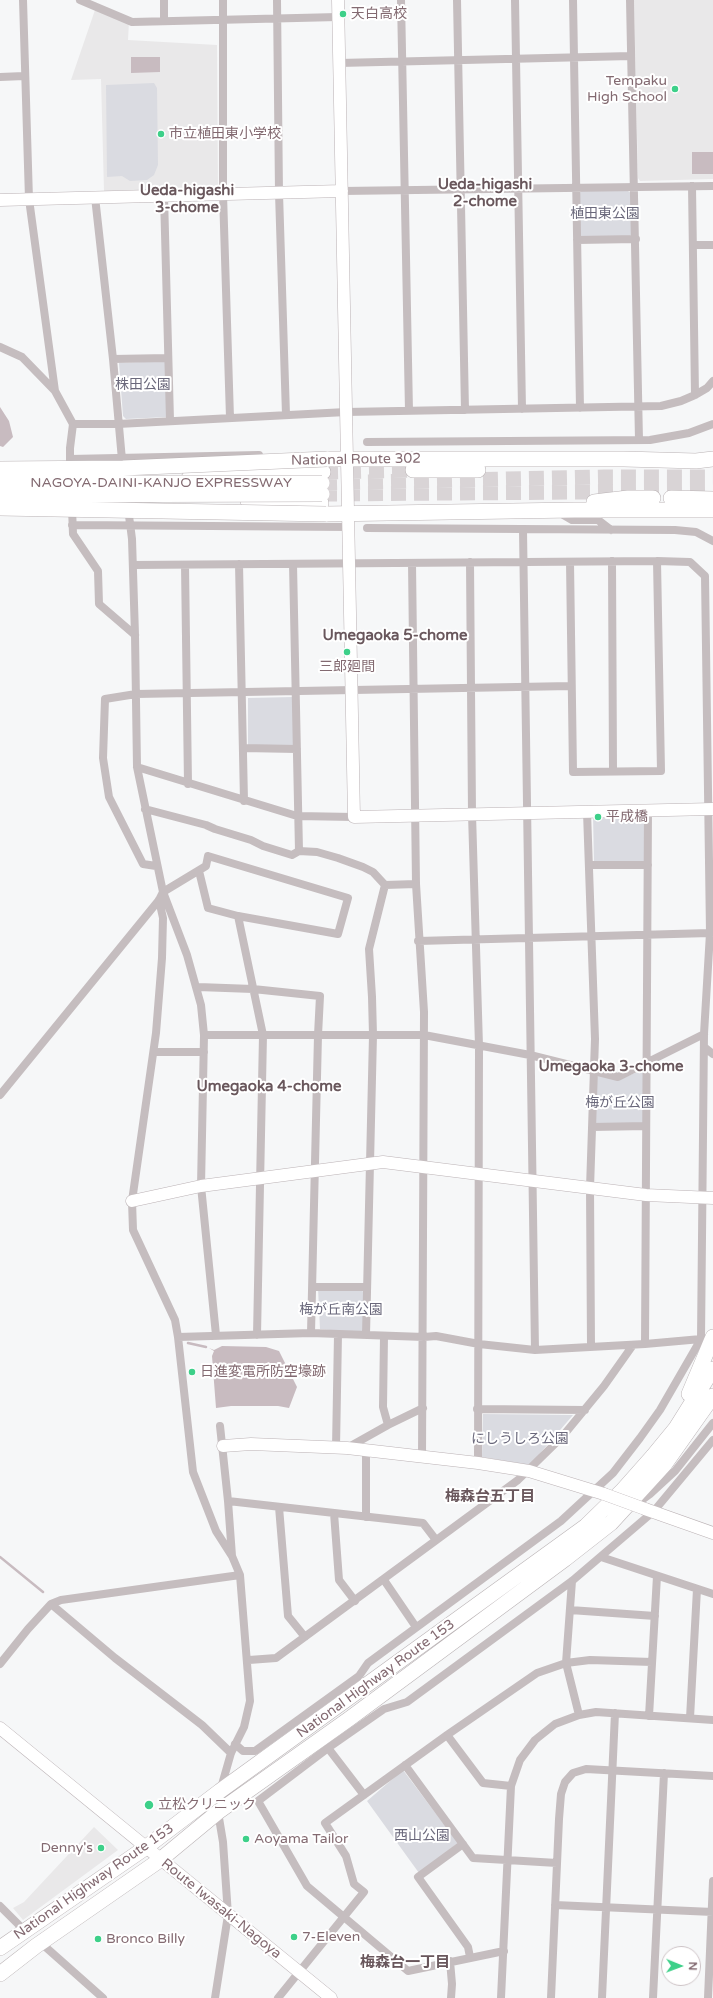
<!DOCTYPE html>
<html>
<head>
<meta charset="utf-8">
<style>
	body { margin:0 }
	#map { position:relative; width:713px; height:1998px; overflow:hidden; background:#f6f7f8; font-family:"Varela Round",sans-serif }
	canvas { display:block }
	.north { position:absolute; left:661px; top:1946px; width:40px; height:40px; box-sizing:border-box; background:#fff; border:1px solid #cdc3c6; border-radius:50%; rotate:91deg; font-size:11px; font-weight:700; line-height:16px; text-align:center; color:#836a71 }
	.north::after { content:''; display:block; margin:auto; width:14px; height:18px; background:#3dd089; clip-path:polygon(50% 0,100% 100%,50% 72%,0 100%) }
</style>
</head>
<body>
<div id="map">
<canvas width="713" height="1998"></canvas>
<div class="north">N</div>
</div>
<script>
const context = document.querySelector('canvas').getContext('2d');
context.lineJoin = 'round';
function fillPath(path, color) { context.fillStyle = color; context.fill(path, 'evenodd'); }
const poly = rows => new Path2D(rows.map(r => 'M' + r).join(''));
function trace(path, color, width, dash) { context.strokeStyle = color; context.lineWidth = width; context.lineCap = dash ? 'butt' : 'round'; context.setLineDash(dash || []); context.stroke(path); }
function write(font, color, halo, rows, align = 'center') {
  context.font = font + ' "Varela Round","Noto Sans JP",sans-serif'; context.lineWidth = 4; context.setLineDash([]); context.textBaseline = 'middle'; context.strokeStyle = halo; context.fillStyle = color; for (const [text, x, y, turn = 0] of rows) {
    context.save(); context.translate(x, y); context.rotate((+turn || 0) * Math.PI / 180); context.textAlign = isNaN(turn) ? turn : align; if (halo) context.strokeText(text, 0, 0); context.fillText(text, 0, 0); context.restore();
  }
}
fillPath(poly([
	[634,0,713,0,713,179,640,181,638,178],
	[95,10,129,22,128,40,217,45,218,189,104,191,101,79,71,80],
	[94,1827,118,1850,23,1920,13,1908,24,1902]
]), '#e9e8e9');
fillPath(poly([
	[154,83,157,88,158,165,154,175,147,180,130,181,122,176,107,177,106,85],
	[581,191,628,191,631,193,632,234,629,237,582,238,579,235,579,194],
	[166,361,167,417,126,419,123,416,119,363],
	[293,697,294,746,248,746,248,698],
	[646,814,647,863,594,863,593,815],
	[647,1068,645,1125,595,1126,597,1077,599,1075,618,1080],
	[318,1288,361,1289,364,1293,363,1330,359,1333,320,1329],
	[483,1414,573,1415,530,1465,482,1457],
	[403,1770,458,1843,419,1873,367,1801]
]), '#dadbe1');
fillPath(poly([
	[131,57,160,57,160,72,131,73],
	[692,152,713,152,713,174,692,174],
	[0,407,9,421,13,437,3,447,0,446],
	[222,1346,266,1347,279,1351,297,1387,289,1408,278,1406,231,1406,216,1408,212,1356,214,1351,209,1348,214,1350]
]), '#c8bbc0');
trace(poly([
	[188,1343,206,1347],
	[0,1557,43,1592]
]), '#c8bbc0', 2.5);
trace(poly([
	[323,472,413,470],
	[322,483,604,477,713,477],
	[322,494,713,491]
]), '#d9d4d6', 15, [15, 8]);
const secondary = poly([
	[338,0,354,817,713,809],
	[0,200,342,191],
	[132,1201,201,1186,383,1162,646,1195,713,1198],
	[223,1446,251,1444,347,1448,478,1463,529,1471,604,1494],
	[645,1509,713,1533],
	[0,1728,331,1998]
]);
const highway = poly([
	[327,459,624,459,696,461,713,459],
	[413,470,478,470],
	[189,478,323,472],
	[671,498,713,499],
	[248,501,321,503],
	[594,502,628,498,653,498],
	[326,514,574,510,713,510],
	[689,1394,713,1337],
	[0,1948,145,1848,220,1791,586,1526,622,1491,653,1456,676,1428,713,1369],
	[0,1974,36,1946,160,1860,218,1812,349,1719,565,1559,611,1523,665,1464,713,1396]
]);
trace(secondary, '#bbb2b5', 13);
trace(highway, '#bab3b5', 16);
trace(poly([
	[23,0,29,199,55,391],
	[80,0,132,22,338,17],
	[164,0,164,21],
	[223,0,223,194,230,418],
	[277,0,279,193,286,415],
	[401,0,409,411],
	[457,0,465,410],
	[515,0,522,409],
	[573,0,580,408],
	[630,0,639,440],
	[339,63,631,56],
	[0,77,24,76],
	[692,186,695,395],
	[342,191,713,186],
	[164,196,170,420],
	[95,197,113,359,123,471],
	[577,240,636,239],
	[693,245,713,245],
	[0,347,22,357,55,391,73,424,70,448,70,472],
	[113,359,168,358],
	[73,424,118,424,346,412,661,406,681,401,695,395,707,388,713,381],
	[367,442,650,440,689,433,713,424],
	[70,459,259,455],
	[72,508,73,534,98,571,99,604,135,635],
	[128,508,132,539,135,635,137,767,163,892,187,955,201,1005,204,1035,201,1186,216,1335],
	[560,513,572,520,598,520,611,530],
	[72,525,349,527],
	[367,528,675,530,696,532,713,541],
	[523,530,535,1350],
	[612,561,613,771],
	[470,562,472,814,479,1046,478,1463],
	[570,562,573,772,661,771,657,561],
	[412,563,416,884,424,1012,422,1458],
	[239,564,244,801],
	[293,564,299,851],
	[133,565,657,561,690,562,705,576,710,933,704,1034,701,1339,660,1410,640,1438,613,1473,561,1521,368,1663,359,1676,255,1751,243,1751,235,1744],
	[185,565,188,784],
	[243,748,297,749],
	[137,767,297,816,354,817],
	[145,809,206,825,215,829,251,840,263,846,292,855,299,851,317,852,338,858,363,867,373,872,385,885,416,884],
	[587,812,595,1039,590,1188,591,1347],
	[589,865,648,865],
	[156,866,143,864,109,797,103,758,105,699,136,694,571,686],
	[159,900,163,918,162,958,156,1033,132,1201,133,1230,175,1320,178,1337,193,1472,216,1531,232,1556],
	[238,916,263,1035,257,1335],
	[418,941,710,933],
	[198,987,253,989,320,996,318,1035,311,1333],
	[204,1035,424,1035,530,1055,618,1077,704,1034],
	[704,1047,713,1054],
	[154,1052,204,1052],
	[0,1095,159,900,163,892,206,866,208,856,348,898,338,934,238,916,208,908,199,871],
	[592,1127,646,1126],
	[313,1287,367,1287],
	[366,1335,373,1035,372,997,369,949,385,885],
	[384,1336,383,1407,388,1425],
	[178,1337,311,1333,424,1337,436,1336,479,1344,535,1350,645,1344,701,1339],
	[645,1344,648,810],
	[477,1409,585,1410],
	[220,1426,228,1501,232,1556,240,1575,250,1701,244,1727,231,1753,221,1788],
	[336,1448,338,1334],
	[347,1448,388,1425,423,1408],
	[228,1501,423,1523,436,1540],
	[635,1505,650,1494,675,1471,713,1423],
	[279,1507,288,1616,305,1637],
	[334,1513,339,1580,355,1601],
	[366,1517,366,1451],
	[601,1557,713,1594],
	[384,1580,416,1627],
	[572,1581,566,1663,579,1715],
	[51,1604,115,1658,202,1725,231,1753],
	[570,1610,655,1616],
	[249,1660,276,1658,518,1480,562,1437,604,1386,633,1345],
	[0,1664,28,1629,51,1604,61,1600,240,1575],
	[649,1716,657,1576],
	[690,1718,697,1589],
	[447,1735,483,1783,511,1786],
	[328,1748,364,1795],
	[405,1765,473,1858,557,1863],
	[463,1844,418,1877,468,1947,470,1957],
	[555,1905,713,1912],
	[0,1906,25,1931],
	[41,1943,103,1998],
	[504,1951,408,1971,307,1886,258,1801,328,1748,384,1709,407,1702,572,1581,654,1511,713,1440],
	[450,1961,452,1984,451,1998],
	[215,1998,228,1915,223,1842,218,1812],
	[278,1998,364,1892,354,1884,346,1856,325,1823,447,1735,537,1673,566,1663,590,1660,652,1662],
	[501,1998,511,1786,520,1760,535,1740,555,1724,579,1715,596,1712,713,1720],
	[551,1998,559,1819,561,1794,565,1782,573,1773,586,1769,713,1776],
	[602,1998,615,1713],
	[653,1998,664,1773],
	[708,1998,713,1881]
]), '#c5bdbf', 8);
trace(secondary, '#fff', 12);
trace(highway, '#fff', 15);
const secondaryBridge = poly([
	[604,1494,645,1509]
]);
const highwayBridge = poly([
	[0,469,123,468,327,459],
	[0,483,322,483],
	[0,495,322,494],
	[0,508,326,514]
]);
trace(secondaryBridge, '#bbb2b5', 13, []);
trace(highwayBridge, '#bab3b5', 16, []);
trace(secondaryBridge, '#fff', 12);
trace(highwayBridge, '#fff', 15);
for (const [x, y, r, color] of [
	[343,14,4,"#3dd089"],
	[675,89,4,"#3dd089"],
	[161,134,4,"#3dd089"],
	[347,652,4,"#3dd089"],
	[598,817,4,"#3dd089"],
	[192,1372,4,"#3dd089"],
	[149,1805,5,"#3dd089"],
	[246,1839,4,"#3dd089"],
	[101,1848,4,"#3dd089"],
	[294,1937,4,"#3dd089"],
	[98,1939,4,"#3dd089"]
]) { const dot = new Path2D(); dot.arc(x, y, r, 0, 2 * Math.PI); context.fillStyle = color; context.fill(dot); trace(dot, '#fff', 1.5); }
write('14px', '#836a71', '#fff', [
	["天白高校",351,14],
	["Tempaku",667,81,"right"],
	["High School",667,97,"right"],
	["市立植田東小学校",169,134],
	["三郎廻間",347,667,"center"],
	["平成橋",606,817],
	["日進変電所防空壕跡",200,1372],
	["立松クリニック",158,1805],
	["Aoyama Tailor",254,1839],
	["Denny's",93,1848,"right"],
	["7-Eleven",302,1937],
	["Bronco Billy",106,1939]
], 'left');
write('14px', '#6a687b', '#fff', [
	["植田東公園",605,214],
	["株田公園",143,385],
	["梅が丘公園",620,1103],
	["梅が丘南公園",341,1310],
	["にしうしろ公園",520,1439],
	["西山公園",422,1836]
]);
write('14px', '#836a71', '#fff', [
	["National Route 302",356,460,-1],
	["NAGOYA-DAINI-KANJO EXPRESSWAY",161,483],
	["National Highway Route 153",376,1679,-36],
	["National Highway Route 153",94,1882,-35],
	["Route Iwasaki-Nagoya",221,1909,39]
]);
write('bold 15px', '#69575c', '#fff', [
	["Ueda-higashi",485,185],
	["2-chome",485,202],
	["Ueda-higashi",187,191],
	["3-chome",187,208],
	["Umegaoka 5-chome",395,636],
	["Umegaoka 3-chome",611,1067],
	["Umegaoka 4-chome",269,1087],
	["梅森台五丁目",490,1497],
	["梅森台一丁目",405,1963]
]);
</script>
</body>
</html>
